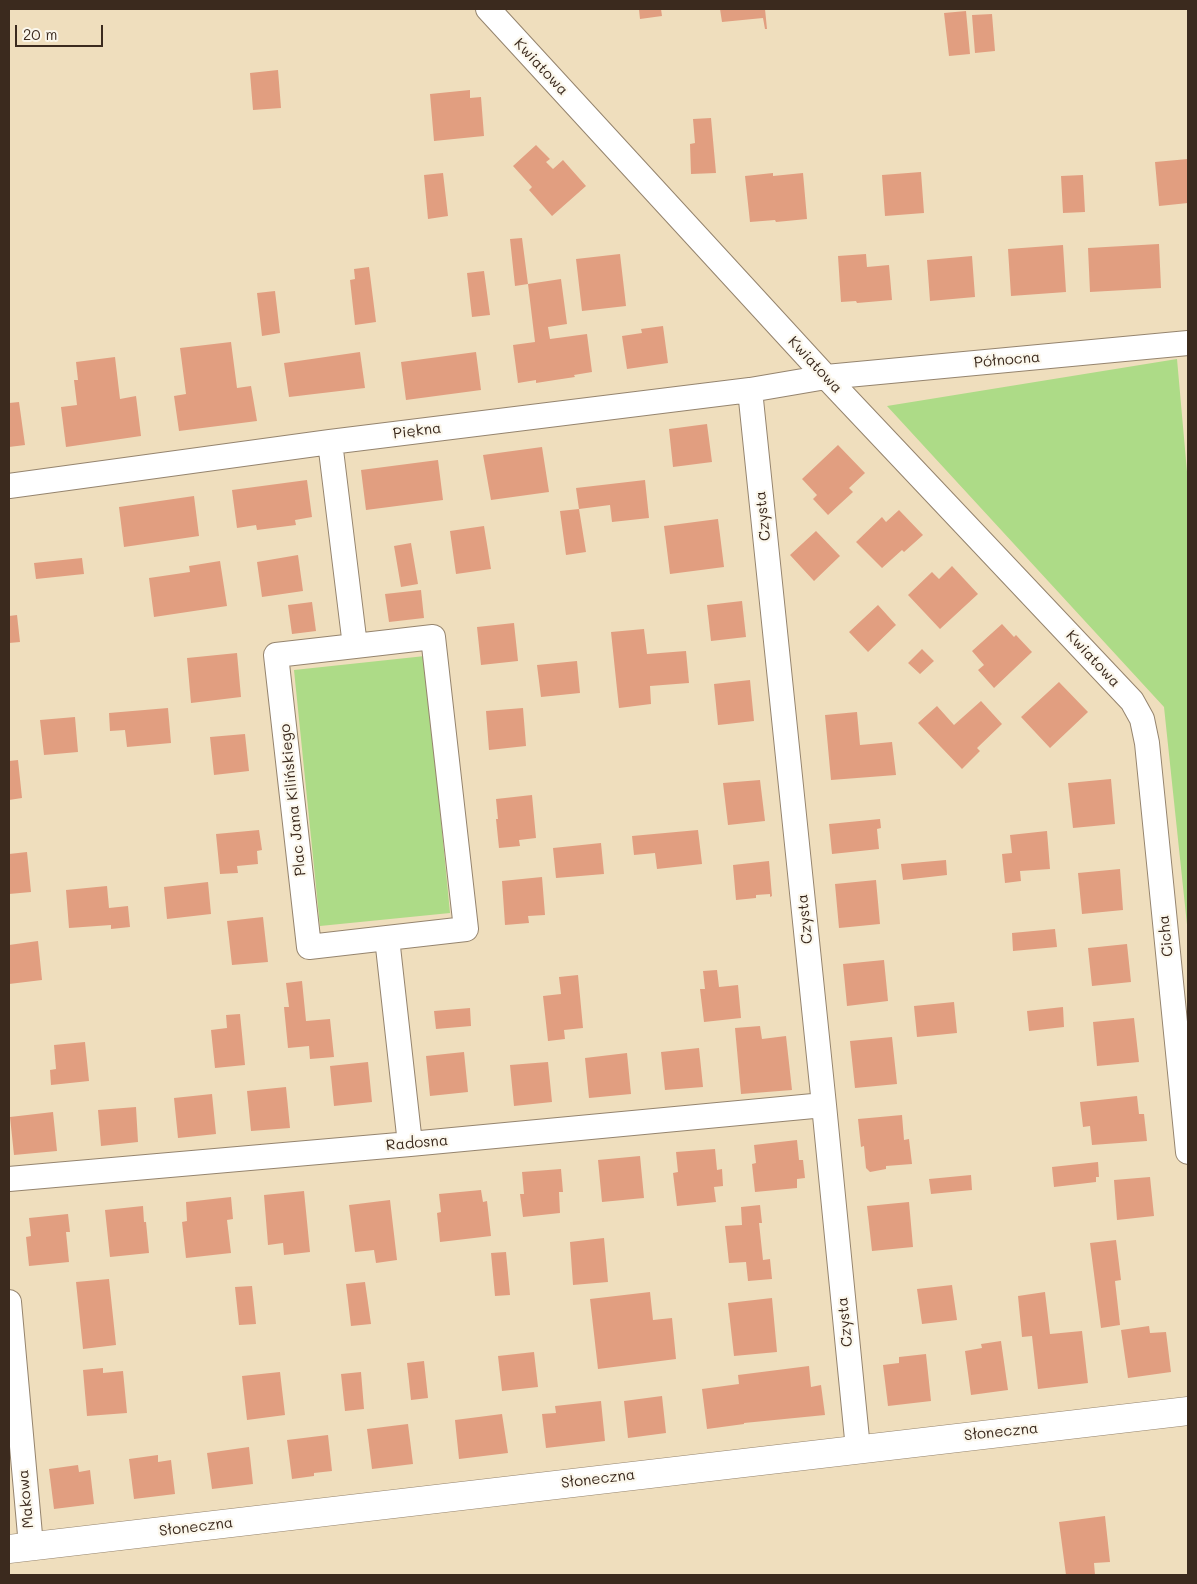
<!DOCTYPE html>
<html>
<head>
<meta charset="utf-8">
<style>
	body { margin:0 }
	#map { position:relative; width:1197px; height:1584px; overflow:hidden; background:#efdebd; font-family:Mali,sans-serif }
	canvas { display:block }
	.frame { position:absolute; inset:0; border:10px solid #3b2a1e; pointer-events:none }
	.scale { position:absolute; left:15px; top:25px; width:88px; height:22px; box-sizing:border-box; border:2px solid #3b2a1e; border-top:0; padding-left:6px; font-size:15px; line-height:18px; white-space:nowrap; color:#3b2a1e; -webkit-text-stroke:4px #fbf7ec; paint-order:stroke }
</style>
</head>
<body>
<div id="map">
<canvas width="1197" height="1584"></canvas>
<div class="frame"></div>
<div class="scale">20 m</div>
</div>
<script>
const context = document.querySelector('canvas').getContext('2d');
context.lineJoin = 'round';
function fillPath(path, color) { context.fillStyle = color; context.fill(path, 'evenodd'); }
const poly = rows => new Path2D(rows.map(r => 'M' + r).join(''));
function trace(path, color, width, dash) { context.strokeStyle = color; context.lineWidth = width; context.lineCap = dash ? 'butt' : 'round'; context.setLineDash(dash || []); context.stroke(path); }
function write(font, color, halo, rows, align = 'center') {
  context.font = font + ' Mali,sans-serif'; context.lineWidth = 4.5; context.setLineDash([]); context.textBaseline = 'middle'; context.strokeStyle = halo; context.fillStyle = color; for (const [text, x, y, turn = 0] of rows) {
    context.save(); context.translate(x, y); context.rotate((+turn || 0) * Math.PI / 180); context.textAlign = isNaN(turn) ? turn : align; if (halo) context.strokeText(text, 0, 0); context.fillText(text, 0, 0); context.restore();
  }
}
fillPath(poly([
	[1177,359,1188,483,1188,934,1164,707,887,406],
	[425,656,450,913,320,926,294,670]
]), '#addb87');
fillPath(poly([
	[639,9,661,9,662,16,640,19],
	[720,9,765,9,767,29,765,29,763,18,722,22],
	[966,11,970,54,949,56,944,13],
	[992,14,995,51,975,53,972,15],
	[278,70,281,108,253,110,250,73],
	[470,90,470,98,481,97,484,136,434,141,430,94],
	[711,118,716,173,691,174,690,144,695,143,693,119],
	[536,145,550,159,546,162,553,169,563,160,586,186,552,216,529,190,532,187,513,166],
	[1188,159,1188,203,1159,206,1155,162],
	[921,172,924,213,885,216,882,175],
	[443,173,448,216,428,219,424,175],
	[773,173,773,176,803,173,807,219,776,222,775,220,750,222,745,176],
	[1083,175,1085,212,1063,213,1061,176],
	[522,238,528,284,515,286,510,239],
	[1159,244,1161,288,1090,292,1088,248],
	[1063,245,1066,292,1011,296,1008,249],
	[620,254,626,306,582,311,576,259],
	[866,254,867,267,889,265,892,300,857,303,856,301,841,302,838,256],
	[972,256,975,297,930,301,927,260],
	[369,267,376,322,355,325,350,280,355,279,354,269],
	[484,271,490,315,472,317,467,273],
	[561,279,567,324,548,327,550,339,587,334,592,372,574,375,575,377,555,380,536,383,536,380,518,383,513,345,535,342,528,284],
	[275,291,280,333,262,336,257,293],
	[663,326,668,363,627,369,622,336,642,333,641,329],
	[231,342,237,388,251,386,257,421,179,431,174,396,186,394,180,348],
	[360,352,365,388,289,397,284,363],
	[476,352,481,390,406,400,401,362],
	[115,357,120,399,136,396,141,436,66,447,61,407,77,405,74,380,78,380,76,362],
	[19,402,25,445,9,447,9,403],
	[707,424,712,462,673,467,669,429],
	[838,445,865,473,849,488,853,492,828,515,813,499,817,495,802,479],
	[542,447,549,492,491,500,483,455],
	[438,460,443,500,366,510,361,470],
	[307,480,312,517,295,520,296,525,257,530,256,525,237,528,232,490],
	[645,480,649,518,612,522,610,505,579,509,576,488],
	[194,496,199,536,124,547,119,507],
	[579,509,586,552,566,555,560,511],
	[899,510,923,535,904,552,902,550,882,568,856,542,882,517,886,522],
	[718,519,724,567,670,574,664,526],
	[484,526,491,569,456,574,450,531],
	[816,531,840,556,814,581,790,555],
	[411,543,418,584,401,587,394,546],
	[298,555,303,591,262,597,257,562],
	[82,558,84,574,36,579,34,563],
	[220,561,227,606,154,617,149,578,190,572,189,566],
	[952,566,978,594,940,629,908,595,932,572,939,579],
	[421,590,424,618,389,622,385,594],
	[742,601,746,637,711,641,707,605],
	[312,602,316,631,292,634,288,605],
	[878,605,896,625,868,652,849,632],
	[17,615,20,642,9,643,9,616],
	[514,623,518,661,481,665,477,627],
	[1002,624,1014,637,1016,635,1032,652,994,688,978,670,984,665,972,651],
	[644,629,647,654,686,651,689,683,650,686,651,704,619,708,611,632],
	[922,649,934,661,920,674,908,663],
	[237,653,241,697,191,703,187,658],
	[577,661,580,693,541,697,537,665],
	[750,680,754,721,718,725,714,684],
	[1059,682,1088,712,1050,748,1021,717],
	[981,701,1002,724,977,748,980,751,962,769,918,723,937,706,954,725],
	[168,708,171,743,127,747,125,730,110,731,109,713],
	[523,708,526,746,489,750,486,711],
	[857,712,860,745,892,742,896,775,831,780,825,715],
	[75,717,78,752,44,755,40,720],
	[245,734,249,771,214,775,210,737],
	[18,760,22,798,9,800,9,761],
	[1111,779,1115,824,1073,828,1068,783],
	[760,780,765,821,728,825,723,783],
	[532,795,536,838,519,840,520,846,499,848,496,819,498,819,496,799],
	[880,819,881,828,877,829,879,849,832,854,829,824],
	[259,830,262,850,257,851,258,864,237,866,238,873,220,874,216,834],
	[698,830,702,864,657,869,655,853,634,855,632,836],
	[1047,831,1050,869,1020,871,1021,881,1005,883,1002,854,1012,853,1010,835],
	[601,843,604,874,556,878,553,848],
	[27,852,31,892,9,894,9,854],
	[946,860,947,875,903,880,901,864],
	[769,861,772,896,770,897,770,894,756,895,756,898,736,900,733,865],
	[1120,869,1123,910,1082,914,1078,873],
	[542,877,545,915,528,916,529,923,505,925,502,881],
	[876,880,880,924,839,928,835,884],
	[208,882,211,914,167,919,164,887],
	[107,886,109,908,128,906,130,927,111,929,111,925,69,928,66,890],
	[263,917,268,962,232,965,227,921],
	[1055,929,1057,947,1013,951,1012,933],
	[38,941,42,980,9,984,9,945],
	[1127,944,1131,982,1092,986,1088,948],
	[884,960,888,1001,847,1006,843,964],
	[717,970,719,987,738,985,741,1018,704,1022,700,989,705,989,703,971],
	[578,975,583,1028,564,1030,565,1039,548,1041,543,996,561,994,559,977],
	[302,981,306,1021,330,1019,334,1057,310,1059,309,1046,288,1048,284,1007,289,1007,286,983],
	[954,1002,957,1033,917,1037,914,1006],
	[1063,1007,1064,1027,1029,1031,1027,1011],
	[470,1008,471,1026,436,1029,434,1011],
	[240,1014,245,1065,215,1068,211,1030,227,1028,226,1015],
	[1134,1018,1139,1062,1097,1066,1093,1022],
	[760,1026,762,1039,786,1036,792,1090,741,1094,735,1028],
	[892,1037,897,1084,855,1088,850,1041],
	[85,1042,89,1081,51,1085,50,1070,56,1069,54,1045],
	[699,1048,703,1087,665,1090,661,1052],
	[464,1052,468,1092,430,1096,426,1056],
	[627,1053,631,1094,589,1098,585,1058],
	[368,1062,372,1102,334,1106,330,1066],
	[548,1062,552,1102,514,1106,510,1065],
	[286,1087,290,1128,251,1131,247,1091],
	[212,1094,216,1134,178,1138,174,1098],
	[1137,1096,1139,1114,1144,1114,1147,1141,1092,1145,1090,1126,1083,1127,1080,1102],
	[136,1107,138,1142,101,1146,98,1110],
	[53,1112,57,1151,14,1155,10,1117],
	[902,1115,904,1140,909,1139,912,1164,886,1166,886,1169,870,1172,866,1168,864,1146,861,1147,858,1119],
	[797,1140,799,1160,803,1160,805,1178,797,1179,797,1188,755,1192,752,1164,756,1163,754,1145],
	[715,1149,717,1170,722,1169,723,1186,714,1187,716,1202,677,1206,673,1173,678,1172,676,1152],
	[640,1156,644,1198,602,1202,598,1160],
	[1098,1162,1099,1177,1096,1177,1096,1182,1054,1187,1052,1167],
	[561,1169,563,1192,559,1192,560,1213,523,1217,520,1194,524,1194,522,1172],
	[971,1175,972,1190,931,1194,929,1179],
	[1150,1177,1154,1216,1117,1220,1114,1180],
	[481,1190,483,1202,487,1201,491,1236,440,1242,437,1213,441,1212,439,1194],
	[304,1191,310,1252,284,1255,283,1243,268,1245,264,1195],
	[231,1197,233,1219,227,1220,231,1253,186,1258,182,1222,187,1221,186,1202],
	[390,1200,397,1260,376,1263,374,1250,355,1252,349,1205],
	[909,1202,913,1247,872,1251,867,1206],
	[760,1205,762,1223,759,1223,763,1260,770,1259,772,1279,748,1281,746,1262,729,1263,725,1226,742,1225,741,1207],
	[143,1206,144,1222,146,1222,149,1253,110,1257,105,1210],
	[68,1214,70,1232,66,1232,69,1262,29,1266,26,1237,31,1236,29,1218],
	[604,1238,608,1282,573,1285,570,1242],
	[1116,1240,1121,1280,1115,1281,1120,1325,1101,1328,1090,1243],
	[506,1252,510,1295,495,1296,491,1253],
	[109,1279,116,1345,83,1349,76,1282],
	[365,1282,371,1324,351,1326,346,1284],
	[952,1285,957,1320,922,1324,917,1289],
	[252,1286,256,1324,239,1325,235,1287],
	[650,1292,653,1320,672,1318,676,1359,598,1369,590,1299],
	[1045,1292,1050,1334,1082,1331,1088,1383,1038,1389,1032,1336,1022,1337,1018,1296],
	[772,1298,777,1352,734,1356,728,1303],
	[1149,1326,1150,1333,1166,1332,1171,1372,1128,1378,1121,1330],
	[1001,1341,1008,1390,971,1395,965,1351,982,1348,981,1344],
	[534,1352,538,1387,502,1391,498,1356],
	[926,1354,931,1401,888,1406,883,1365,899,1363,899,1357],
	[424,1361,428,1398,411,1400,407,1363],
	[809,1366,811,1387,821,1385,825,1415,744,1423,744,1424,707,1429,702,1389,739,1384,738,1375],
	[103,1368,103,1373,123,1371,127,1413,87,1416,83,1370],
	[280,1372,285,1415,247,1420,242,1376],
	[361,1372,364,1409,345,1411,341,1374],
	[662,1396,666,1433,628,1438,624,1401],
	[601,1401,605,1441,546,1448,542,1414,556,1413,555,1406],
	[502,1414,508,1453,459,1459,455,1420],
	[408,1424,413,1464,372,1469,367,1429],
	[328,1435,332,1471,314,1473,314,1476,292,1479,287,1440],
	[249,1447,253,1484,212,1489,207,1453],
	[158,1455,158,1462,171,1460,175,1494,134,1499,129,1459],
	[78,1465,79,1472,90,1470,94,1504,54,1509,49,1469],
	[1105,1516,1110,1562,1094,1563,1095,1575,1066,1575,1059,1522]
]), '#e19e80');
const minor = poly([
	[488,9,826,377,1132,701,1142,719,1147,743,1188,1152],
	[750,390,824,1105,858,1449],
	[330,442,355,646,433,637,466,929,387,938,410,1144],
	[9,486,330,442,750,390,826,377,1188,343],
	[355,646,276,655,309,947,387,938],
	[9,1179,410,1144,824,1105],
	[9,1302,31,1546]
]);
const tertiary = poly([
	[9,1549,1188,1411]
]);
trace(minor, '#95846e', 26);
trace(tertiary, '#95846e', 29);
trace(minor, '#fff', 24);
trace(tertiary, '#fff', 28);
write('15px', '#3b2a1e', '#fbf7ec', [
	["Kwiatowa",541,67,47],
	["Północna",1007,360,-5],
	["Kwiatowa",815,365,47],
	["Piękna",417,431,-7],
	["Czysta",763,516,-96],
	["Kwiatowa",1093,659,47],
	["Plac Jana Kilińskiego",293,800,-96],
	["Czysta",805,919,-96],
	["Cicha",1166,936,-96],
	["Radosna",417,1143,-5],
	["Czysta",845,1322,-96],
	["Słoneczna",1001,1432,-6],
	["Słoneczna",598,1479,-7],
	["Makowa",26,1499,-95],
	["Słoneczna",196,1527,-7]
]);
</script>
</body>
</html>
